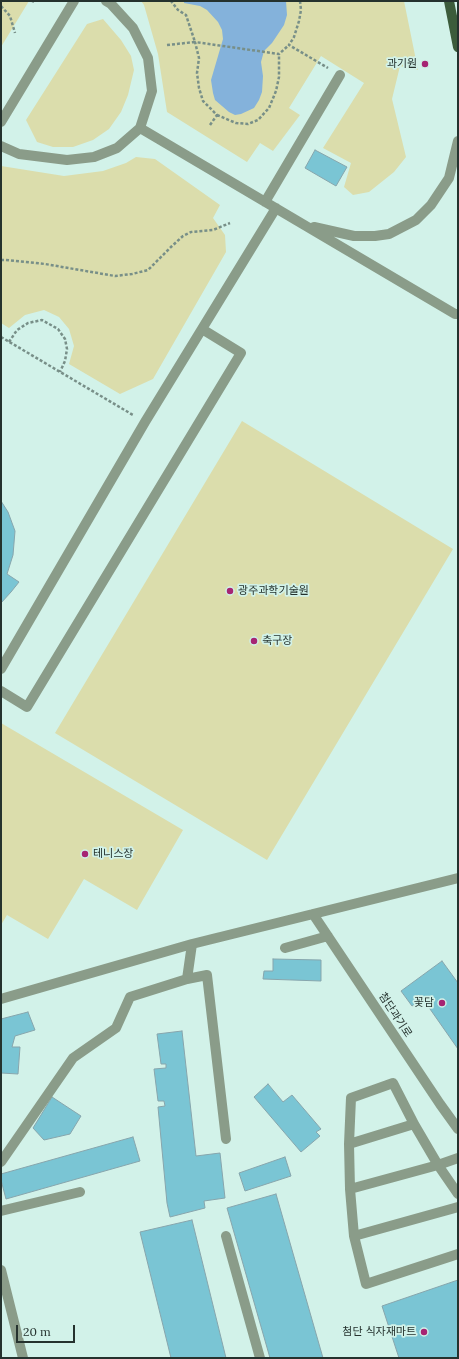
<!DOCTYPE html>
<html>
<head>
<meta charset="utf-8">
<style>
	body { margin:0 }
	#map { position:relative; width:459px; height:1359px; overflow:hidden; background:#d2f2e9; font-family:Lora,serif }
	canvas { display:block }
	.frame { position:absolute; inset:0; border:2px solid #25322e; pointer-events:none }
	.scale { position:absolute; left:16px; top:1325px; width:59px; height:18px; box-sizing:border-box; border:2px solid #25322e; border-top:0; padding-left:5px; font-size:12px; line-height:14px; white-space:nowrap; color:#25322e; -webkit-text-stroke:3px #d2f2e9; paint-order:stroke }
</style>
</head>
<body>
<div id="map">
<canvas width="459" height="1359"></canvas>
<div class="frame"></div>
<div class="scale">20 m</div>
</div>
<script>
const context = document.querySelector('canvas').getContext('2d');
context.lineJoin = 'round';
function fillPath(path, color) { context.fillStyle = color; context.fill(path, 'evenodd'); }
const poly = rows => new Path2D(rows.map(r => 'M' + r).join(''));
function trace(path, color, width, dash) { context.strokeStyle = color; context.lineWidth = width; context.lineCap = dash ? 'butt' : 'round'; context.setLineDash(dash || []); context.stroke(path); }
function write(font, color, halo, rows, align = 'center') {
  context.font = font + ' Lora,"Noto Sans KR",serif'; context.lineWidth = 3.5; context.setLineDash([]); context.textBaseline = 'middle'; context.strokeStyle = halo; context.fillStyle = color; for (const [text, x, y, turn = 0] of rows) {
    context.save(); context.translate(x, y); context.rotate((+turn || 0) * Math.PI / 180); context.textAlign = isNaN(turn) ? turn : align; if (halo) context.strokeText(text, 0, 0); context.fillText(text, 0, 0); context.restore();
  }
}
fillPath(poly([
	[1,1,29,1,1,47],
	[141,1,404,1,418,70,400,66,392,99,406,157,394,172,369,192,353,195,344,187,351,163,323,148,364,83,321,56,289,108,300,115,273,151,260,143,247,162,167,112,158,54,144,5],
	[103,19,121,40,131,56,134,70,128,95,121,112,109,129,93,140,73,147,53,147,37,142,26,120,87,24],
	[136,157,155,159,220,205,213,218,225,235,226,252,153,379,120,394,69,364,74,346,69,329,59,317,44,310,25,315,9,328,1,323,1,166,64,176,103,171,126,163],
	[242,421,453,549,267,860,55,733],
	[1,723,183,830,137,910,84,879,48,939,7,915,1,925]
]), '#dbddac');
fillPath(poly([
	[184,1,286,1,287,15,284,25,272,43,264,51,261,62,263,76,262,92,259,100,254,108,241,114,235,115,229,112,215,100,213,93,211,80,223,39,222,30,218,22,207,10,200,6,184,3]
]), '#84b2db');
const building = poly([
	[315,150,347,167,336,186,305,168,315,150],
	[1,501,8,512,15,531,13,555,7,574,19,582,11,592,1,603,1,501],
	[273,959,321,960,321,981,263,979,264,971,273,971,273,959],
	[442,961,458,983,458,1049,423,999,412,1006,401,991,442,961],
	[28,1012,35,1030,15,1036,12,1047,20,1047,18,1074,1,1073,1,1019,28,1012],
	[182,1031,196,1156,220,1153,225,1198,204,1201,205,1208,170,1217,167,1203,158,1107,165,1106,164,1101,158,1101,154,1069,166,1068,166,1064,161,1064,157,1034,182,1031],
	[268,1084,283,1102,292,1095,321,1129,316,1132,320,1136,301,1152,254,1097,268,1084],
	[52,1097,81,1116,70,1134,44,1140,33,1128,52,1097],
	[133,1137,140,1161,6,1199,1,1180,1,1174,133,1137],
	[285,1157,291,1176,245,1191,239,1173,285,1157],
	[276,1194,323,1358,270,1358,227,1208,276,1194],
	[192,1220,226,1358,171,1358,140,1232,192,1220],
	[458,1280,458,1358,399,1358,382,1306,458,1280]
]);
fillPath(building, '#7ac5d4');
trace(building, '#87a5ac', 1);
trace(poly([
	[32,1,34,2],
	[300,1,301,10,299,21,294,37,289,45,328,68],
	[1,6,10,16,15,33],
	[167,45,195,42,186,15,178,10,171,1],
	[1,55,2,55],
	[217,115,236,123,248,124,258,120,269,108,276,91,279,77,279,54],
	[210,125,217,115,203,101,199,88,197,73,199,58,195,42,279,54,289,45],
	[1,260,6,260,45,264,115,276,132,274,148,270,172,246,183,236,191,232,213,230,230,223],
	[1,337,133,415],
	[9,342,17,330,28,323,42,320,58,329,65,339,67,349,65,361,60,372]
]), '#788f88', 2.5, [3, 2]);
trace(poly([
	[1,122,74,1],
	[140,128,455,314,458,314],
	[1,146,19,154,67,160,94,157,117,148,140,128,152,91,148,58,133,28,111,4,106,1],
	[265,202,340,75],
	[314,227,354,236,375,236,389,234,416,220,431,205,449,178,458,141],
	[1,669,145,422,276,208],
	[1,691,27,707,241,353,202,329],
	[349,1144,351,1098,393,1083,414,1124],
	[350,1189,438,1165,458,1158],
	[458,1194,438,1165,414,1124,349,1144,350,1189,354,1236,366,1284,458,1254],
	[1,1211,80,1192],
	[226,1236,260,1358],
	[354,1236,458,1207],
	[1,1270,23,1358]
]), '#8a9c89', 10);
trace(poly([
	[313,914,440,1104,458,1129],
	[285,948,328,936],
	[187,979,207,975,226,1139],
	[1,999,192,944,458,878],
	[1,1162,73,1058,116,1028,130,997,187,979,192,944]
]), '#8a9c89', 10);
trace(poly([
	[449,1,458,47]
]), '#3c5c3b', 10);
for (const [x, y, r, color] of [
	[425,64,4,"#a62473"],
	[230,591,4,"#a62473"],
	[254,641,4,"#a62473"],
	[85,854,4,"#a62473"],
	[442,1003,4,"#a62473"],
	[424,1332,4,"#a62473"]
]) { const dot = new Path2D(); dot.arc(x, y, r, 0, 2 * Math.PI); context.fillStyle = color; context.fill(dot); trace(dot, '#d2f2e9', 1.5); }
write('11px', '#25322e', '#d2f2e9', [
	["과기원",417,64],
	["광주과학기술원",238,591,"left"],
	["축구장",262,641,"left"],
	["테니스장",93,854,"left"],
	["꽃담",434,1003],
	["첨단 식자재마트",416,1332]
], 'right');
write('11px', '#25322e', '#d2f2e9', [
	["첨단과기로",395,1015,57]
]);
</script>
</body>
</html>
